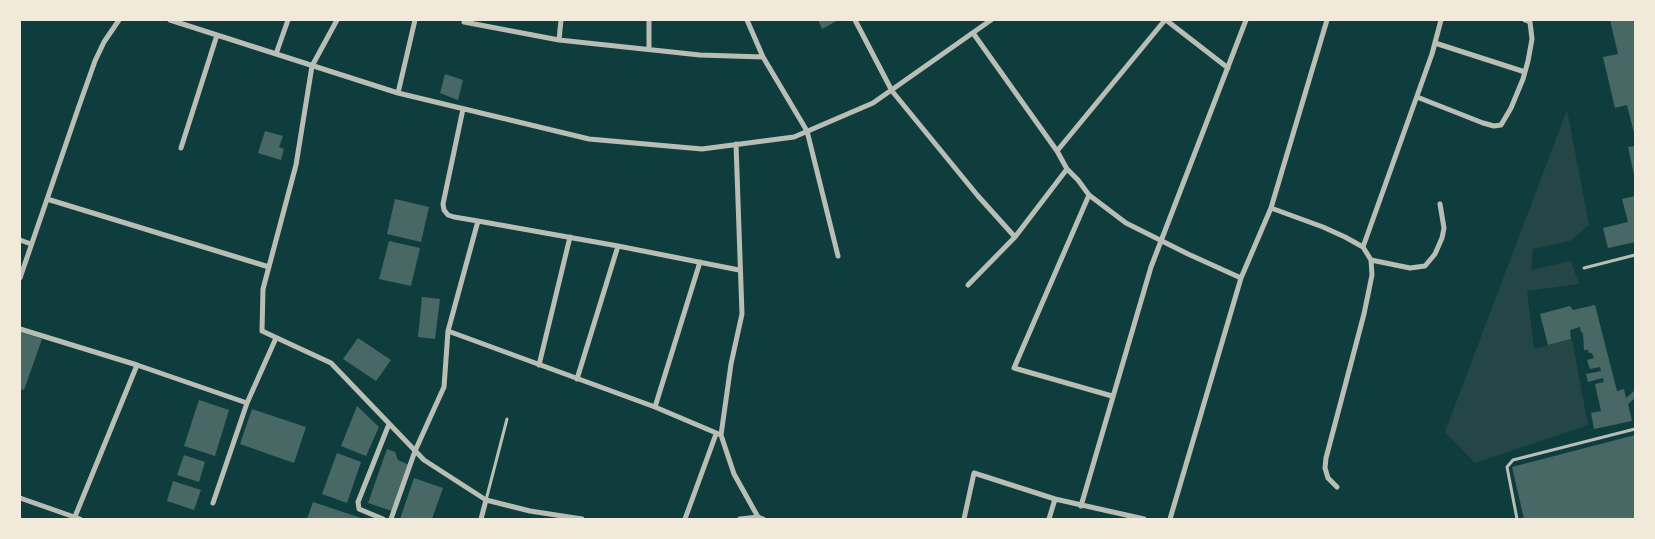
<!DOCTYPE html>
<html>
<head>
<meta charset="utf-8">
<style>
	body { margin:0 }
	#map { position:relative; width:1655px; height:539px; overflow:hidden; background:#0f3d3e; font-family:"Open Sans",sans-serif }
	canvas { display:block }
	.frame { position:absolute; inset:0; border:21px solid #f1e9da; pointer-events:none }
</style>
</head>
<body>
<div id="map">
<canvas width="1655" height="539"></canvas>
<div class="frame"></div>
</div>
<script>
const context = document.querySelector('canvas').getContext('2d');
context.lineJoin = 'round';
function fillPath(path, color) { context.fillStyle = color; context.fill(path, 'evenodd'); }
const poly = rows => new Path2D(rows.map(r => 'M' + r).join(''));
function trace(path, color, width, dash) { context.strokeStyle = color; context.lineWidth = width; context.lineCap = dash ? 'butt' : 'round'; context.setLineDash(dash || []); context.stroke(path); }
fillPath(poly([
	[1567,110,1589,225,1570,241,1533,249,1531,270,1571,261,1579,284,1527,291,1534,349,1572,339,1588,425,1475,463,1445,432]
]), '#244646');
fillPath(poly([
	[818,20,838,20,822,29],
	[1610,20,1635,20,1635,137,1627,105,1615,108,1603,57,1618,54],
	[445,74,463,80,458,100,440,93],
	[265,131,283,136,279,147,284,149,281,160,258,153],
	[1635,146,1635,175,1634,175,1628,147],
	[1635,196,1635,242,1608,248,1603,228,1628,222,1622,199],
	[395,199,429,207,421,242,387,234],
	[389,241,420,248,411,286,379,279],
	[422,297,440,299,435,339,418,337],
	[1595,305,1617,391,1624,389,1626,398,1635,390,1635,398,1628,404,1632,421,1594,429,1591,413,1601,411,1595,384,1604,382,1603,378,1588,382,1586,374,1601,371,1600,367,1590,369,1587,360,1594,358,1593,356,1592,353,1589,353,1588,350,1584,350,1583,333,1581,332,1580,327,1570,330,1571,339,1548,345,1540,314,1570,306,1573,310],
	[20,332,42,339,24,390,20,389],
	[358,338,391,360,376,381,343,359],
	[199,400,229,410,215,456,184,446],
	[357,406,379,427,366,456,341,446],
	[252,409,306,427,294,463,240,444],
	[1635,435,1635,519,1524,519,1512,467],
	[387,449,395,452,398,460,409,465,392,511,368,503],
	[337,453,361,462,347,503,322,494],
	[184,455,205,462,199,482,177,475],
	[414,478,443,488,432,519,400,519],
	[173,481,201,490,194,510,167,501],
	[313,502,364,519,307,519]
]), '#486865');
trace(poly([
	[1584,268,1635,255],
	[486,500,507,419],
	[1517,519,1507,467,1513,460,1635,429]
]), '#b8beb3', 3);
trace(poly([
	[170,20,398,93,589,139,702,149,794,137,873,103,991,20],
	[337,20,312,66,296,165,263,289,262,331,331,363,424,460,486,500,481,519],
	[465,20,464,22,559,40,700,55,763,57],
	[747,20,763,57,807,131,838,256],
	[855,20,892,91,978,196,1015,237],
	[1166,20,1228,68],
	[973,33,1057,151,1067,169,1078,180,1089,195,1126,223,1188,254,1241,278],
	[559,40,561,20],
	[1435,43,1525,72],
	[649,48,649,20],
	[276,54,288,20],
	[398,93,415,20],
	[1417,97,1483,123,1494,126,1501,125,1511,108,1523,79,1528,61,1532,39,1530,22,1525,20],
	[736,144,742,314,731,364,721,435,734,474,758,517,763,519],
	[181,148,217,35],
	[1057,151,1165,20],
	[1089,195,1014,368,1112,396],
	[47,199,269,267],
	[1271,208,1323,227,1345,237,1363,247,1371,260,1372,275,1364,314,1326,458,1325,468,1328,478,1337,487],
	[478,221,618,246,739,270],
	[20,240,31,244],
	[1363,247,1432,54,1441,20],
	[1371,260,1410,268,1425,266,1435,254,1442,238,1444,228,1440,204],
	[20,278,79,106,95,61,104,42,119,20],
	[968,285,1015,237,1067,169],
	[20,329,137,365,247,403,276,338],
	[448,331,655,407,721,435],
	[539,365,570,237],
	[577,379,618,246],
	[655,407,700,262],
	[20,498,80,519],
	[486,500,530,511,582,519],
	[213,503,247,403],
	[1081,506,1151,267,1246,20],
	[74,519,137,365],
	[383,519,359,509,358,502,389,424],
	[391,519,415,451,444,387,448,331,478,221,454,217,448,215,444,210,443,204,463,109],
	[685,519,716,434],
	[740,519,758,517],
	[964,519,974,473,1055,499,1144,519],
	[1049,519,1055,499],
	[1170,519,1241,278,1271,208,1327,20]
]), '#b8beb3', 5);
</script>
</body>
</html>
